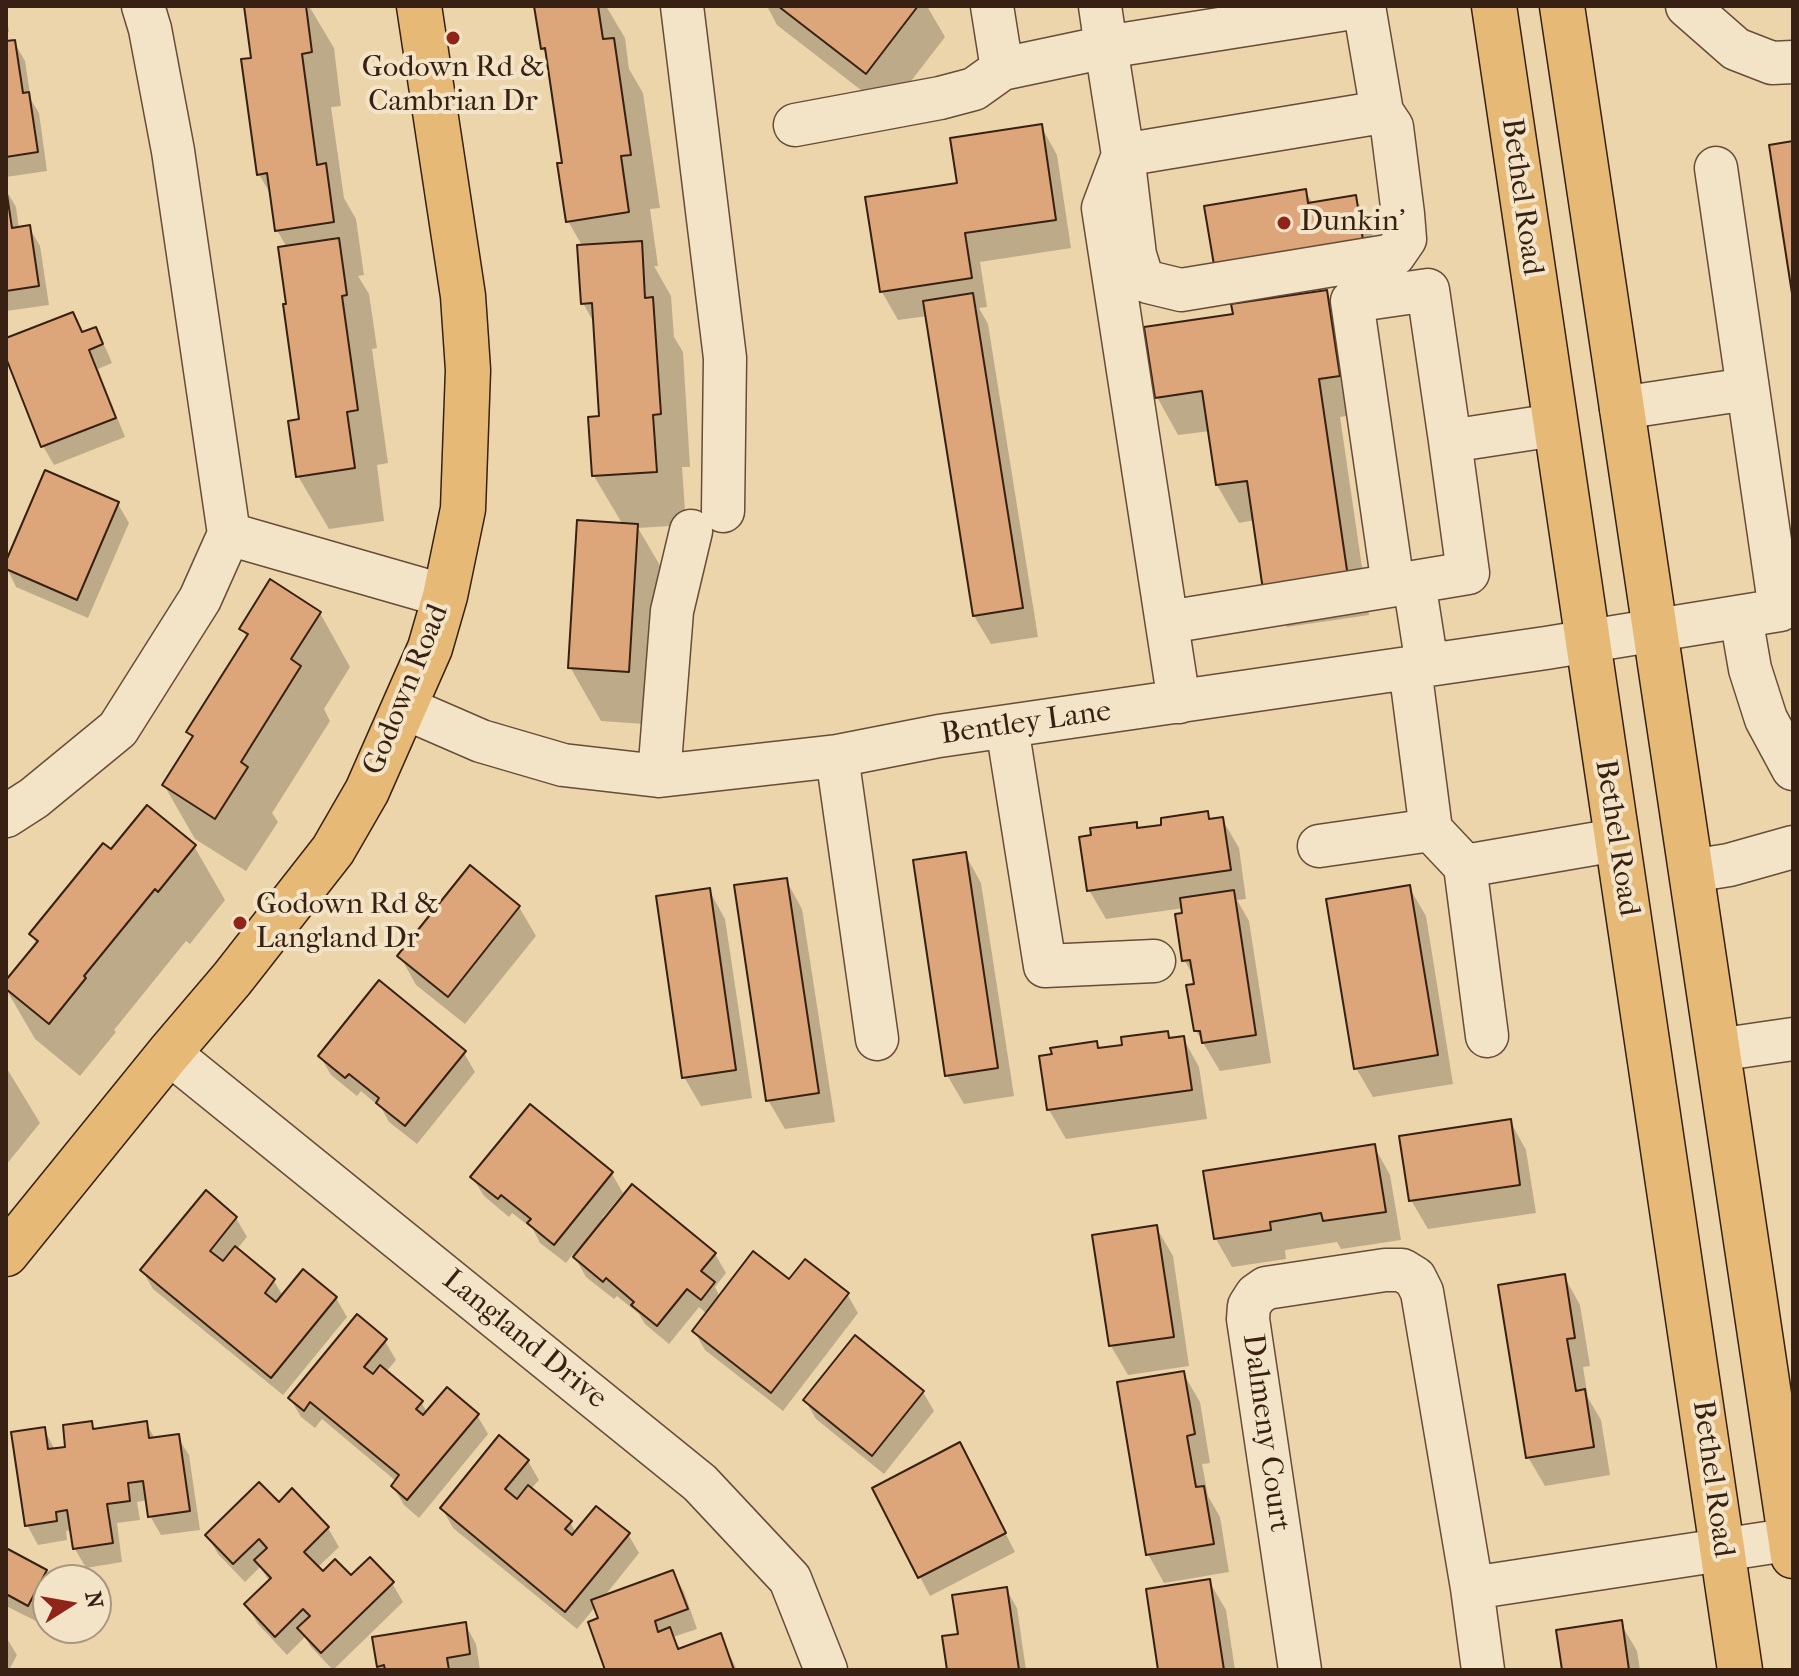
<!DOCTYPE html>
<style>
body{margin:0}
#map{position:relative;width:1799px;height:1676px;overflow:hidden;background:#edd5ab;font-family:"IM FELL French Canon",serif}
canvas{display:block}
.frame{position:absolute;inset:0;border:8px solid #382012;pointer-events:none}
.north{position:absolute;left:32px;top:1564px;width:80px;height:80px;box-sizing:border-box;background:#f3e4c8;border:2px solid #a8967f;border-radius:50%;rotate:79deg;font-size:22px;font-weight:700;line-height:32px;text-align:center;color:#382012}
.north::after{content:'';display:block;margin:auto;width:28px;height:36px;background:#8f2418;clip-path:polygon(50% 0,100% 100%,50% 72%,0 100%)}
</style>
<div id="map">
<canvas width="1799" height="1676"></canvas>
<div class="frame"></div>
<div class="north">N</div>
</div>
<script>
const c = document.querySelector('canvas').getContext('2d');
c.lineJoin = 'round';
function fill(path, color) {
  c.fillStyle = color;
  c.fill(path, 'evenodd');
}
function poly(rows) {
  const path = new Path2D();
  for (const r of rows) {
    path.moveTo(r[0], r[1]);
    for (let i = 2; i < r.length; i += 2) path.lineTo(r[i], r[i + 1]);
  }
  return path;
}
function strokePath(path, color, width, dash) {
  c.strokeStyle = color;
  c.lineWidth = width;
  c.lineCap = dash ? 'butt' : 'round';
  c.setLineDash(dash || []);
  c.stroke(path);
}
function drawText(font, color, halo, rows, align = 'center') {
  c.font = font + ' "IM FELL French Canon",serif';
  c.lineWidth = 8;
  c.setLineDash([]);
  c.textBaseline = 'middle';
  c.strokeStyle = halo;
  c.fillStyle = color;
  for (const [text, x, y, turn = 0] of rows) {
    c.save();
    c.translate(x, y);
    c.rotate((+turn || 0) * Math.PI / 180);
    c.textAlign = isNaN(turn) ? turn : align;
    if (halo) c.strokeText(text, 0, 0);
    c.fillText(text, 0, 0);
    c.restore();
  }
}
const shadow = poly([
 [246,6,309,6,334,48,341,106,331,107,344,198,356,219,364,275,358,276,369,294,377,348,372,349,388,463,377,465,384,521,329,529,298,476,301,421,288,305,287,248,277,230,272,197,259,174,254,59],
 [536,6,606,6,625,38,629,69,643,93,660,208,650,209,658,266,654,266,671,296,674,337,683,352,690,467,682,467,686,525,638,528,668,579,659,725,601,721,570,667,623,525,594,476,602,418,595,325,583,303,583,247,568,221,564,164,549,59,542,48],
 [767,6,927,6,945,37,888,111,777,25],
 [6,11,9,32,6,32],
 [14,42,25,61,31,100,39,113,47,171,6,177,6,43],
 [1041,126,1057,155,1071,248,980,262,987,307,979,308,988,324,1038,637,991,644,974,616,928,316,898,320,882,292,959,185],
 [6,190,16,207,19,229,29,227,40,246,49,305,6,311],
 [1305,191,1313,204,1355,197,1371,226,1378,269,1206,208],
 [1326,292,1348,330,1360,414,1340,417,1369,615,1287,627,1265,589,1255,520,1239,523,1217,485,1210,431,1178,435,1157,397,1235,315],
 [72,314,84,334,95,330,106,349,112,363,98,369,125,437,54,465,43,446,6,352,6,340],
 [118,504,129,523,88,618,16,587,6,566],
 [320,613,350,667,324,709,330,721,272,813,278,822,246,871,195,839,164,785,193,740,189,732,248,639,242,629],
 [1207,813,1211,820,1222,819,1239,848,1246,899,1237,900,1249,921,1271,1063,1220,1071,1196,1031,1195,978,1184,960,1184,908,1106,919,1089,890,1136,824,1139,830,1164,827],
 [194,846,225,900,190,944,186,941,114,1030,116,1032,80,1076,35,1039,6,989,6,983,37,945,31,934,111,852],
 [965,854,981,883,1014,1096,964,1104,947,1075],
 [786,880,802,909,835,1122,785,1129,768,1100],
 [1409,887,1426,916,1453,1084,1373,1097,1356,1068],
 [709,890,725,919,752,1098,701,1106,684,1077],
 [519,907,536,936,465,1024,416,985,400,956],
 [1167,1033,1171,1040,1183,1038,1199,1067,1207,1119,1066,1139,1049,1110,1042,1058,1096,1044,1100,1050,1125,1046],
 [464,1053,475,1072,417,1144,389,1122,382,1109,361,1091,357,1096,331,1075,320,1056],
 [6,1067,40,1123,6,1165],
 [530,1107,612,1174,623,1193,602,1218,715,1254,726,1273,715,1287,720,1297,789,1282,847,1294,858,1313,783,1411,705,1350,694,1331,707,1314,699,1307,669,1344,645,1324,639,1314,617,1296,614,1299,586,1277,573,1254,566,1263,540,1243,533,1229,512,1213,509,1217,484,1196,472,1177],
 [1510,1121,1526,1150,1536,1213,1428,1229,1411,1200],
 [1374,1146,1390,1175,1401,1240,1341,1249,1337,1242,1285,1250,1286,1259,1232,1267,1216,1239],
 [236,1218,247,1237,236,1250,274,1281,283,1296,336,1298,347,1317,283,1395,153,1289,142,1270],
 [1156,1227,1173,1256,1189,1366,1128,1375,1111,1346,1094,1237],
 [1564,1276,1580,1305,1590,1366,1583,1367,1588,1398,1601,1420,1610,1475,1545,1486,1528,1457],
 [385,1341,396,1360,386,1372,421,1402,428,1414,477,1415,488,1434,419,1518,404,1505,393,1486,397,1482,322,1419,315,1428,301,1417,290,1398],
 [1183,1373,1200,1402,1210,1463,1202,1464,1208,1496,1220,1517,1229,1572,1164,1583,1148,1554],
 [923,1392,934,1411,884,1474,816,1419,805,1400],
 [91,1423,95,1430,146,1423,155,1439,177,1436,189,1455,200,1530,161,1535,150,1516,148,1500,137,1502,140,1520,117,1523,122,1562,86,1568,75,1549,72,1530,66,1531,67,1540,38,1545,27,1525,44,1429,55,1450,68,1448],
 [528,1461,539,1480,530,1490,570,1522,576,1533,628,1534,639,1553,603,1598,673,1573,684,1592,697,1629,673,1637,681,1650,720,1635,737,1670,607,1670,600,1620,596,1606,577,1629,453,1528,442,1508],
 [970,1464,1015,1552,930,1596,874,1489],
 [279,1505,328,1528,339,1547,317,1568,323,1574,392,1583,403,1602,333,1670,311,1647,305,1637,287,1655,258,1624,247,1605,270,1582,260,1567,245,1582,218,1554,207,1535],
 [6,1550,45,1571,50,1580,48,1580,48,1607,40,1623,6,1606],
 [1209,1581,1226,1610,1235,1670,1160,1670],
 [1006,1589,1017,1608,1026,1670,949,1670,960,1636],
 [1620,1622,1637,1651,1640,1670,1564,1670],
 [465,1624,476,1644,480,1670,381,1670,379,1666],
 [6,1637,17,1655,9,1670,6,1670]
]);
const building = poly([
 [244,6,306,6,312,52,302,54,317,165,326,163,334,222,275,231,267,173,257,175,241,59,251,58,244,6],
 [534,6,598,6,603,39,614,38,631,155,621,156,629,212,566,222,557,163,562,163,545,48,541,49,534,6],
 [778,6,918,6,866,74,778,6],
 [15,40,23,93,29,92,38,152,6,157,6,41,15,40],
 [1042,124,1056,220,965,233,972,278,880,292,865,197,957,183,950,138,1042,124],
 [1793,141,1793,300,1769,145,1793,141],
 [6,188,12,228,30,225,39,286,6,291,6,188],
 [1306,189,1308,203,1356,195,1363,240,1214,265,1204,206,1306,189],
 [339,238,347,295,342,296,358,410,347,412,355,468,296,477,288,421,299,419,283,304,286,304,278,247,339,238],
 [642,241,645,298,653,297,661,414,653,415,657,472,592,476,588,417,599,416,592,303,581,304,577,245,642,241],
 [1327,290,1340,376,1319,379,1348,577,1263,590,1247,481,1216,485,1202,391,1155,398,1144,327,1233,314,1231,304,1327,290],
 [973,293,1023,608,973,616,923,301,973,293],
 [73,312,82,332,96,327,103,344,89,350,116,418,41,447,6,358,6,338,73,312],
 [45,470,119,502,77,600,6,569,6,561,45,470],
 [577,520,638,524,629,672,568,668,577,520],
 [270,579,321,612,291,659,301,666,241,762,248,767,215,819,162,785,193,736,186,732,248,634,239,629,270,579],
 [147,805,196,845,158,892,155,889,84,976,86,978,49,1024,6,989,6,980,38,941,29,934,103,843,111,849,147,805],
 [1208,811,1209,819,1223,817,1231,870,1087,891,1079,837,1091,835,1090,828,1137,822,1137,828,1161,825,1161,818,1208,811],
 [966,852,998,1068,945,1076,913,860,966,852],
 [470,865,520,906,448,997,397,956,470,865],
 [787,878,819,1093,766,1101,734,885,787,878],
 [1410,885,1438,1055,1354,1069,1326,899,1410,885],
 [710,888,736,1070,682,1078,656,896,710,888],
 [1234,890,1256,1035,1202,1043,1200,1031,1194,1031,1186,985,1194,984,1190,960,1182,961,1175,914,1182,913,1180,898,1234,890],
 [379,980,466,1051,405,1126,376,1103,379,1098,349,1074,345,1078,318,1056,379,980],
 [1168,1031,1169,1038,1184,1036,1192,1090,1047,1110,1039,1056,1052,1054,1050,1048,1097,1041,1098,1048,1122,1045,1121,1037,1168,1031],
 [530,1104,613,1172,554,1245,527,1223,531,1219,501,1195,498,1199,470,1177,530,1104],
 [1511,1119,1520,1185,1409,1201,1399,1136,1511,1119],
 [1375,1144,1386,1212,1323,1221,1321,1213,1270,1222,1271,1230,1214,1239,1203,1171,1375,1144],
 [632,1184,716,1253,701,1271,715,1282,701,1300,687,1289,657,1326,631,1305,634,1302,606,1278,603,1282,573,1257,632,1184],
 [206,1190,237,1217,210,1251,223,1261,235,1246,275,1279,265,1293,276,1302,303,1269,337,1297,271,1378,140,1270,206,1190],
 [1157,1225,1174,1337,1109,1346,1092,1235,1157,1225],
 [753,1251,789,1279,805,1259,849,1293,771,1393,692,1331,753,1251],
 [1565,1274,1575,1338,1567,1339,1576,1391,1585,1389,1594,1447,1526,1458,1498,1285,1565,1274],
 [357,1314,387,1339,364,1367,373,1374,380,1365,423,1401,416,1409,423,1415,447,1387,479,1414,407,1500,391,1486,399,1475,310,1402,304,1411,288,1398,357,1314],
 [855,1335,924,1391,872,1456,803,1400,855,1335],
 [1184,1371,1195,1434,1187,1436,1196,1487,1204,1486,1214,1544,1146,1555,1117,1382,1184,1371],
 [92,1421,93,1429,147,1421,149,1438,179,1434,190,1511,148,1517,143,1481,128,1483,130,1501,107,1504,113,1543,73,1549,67,1510,56,1512,57,1521,25,1526,11,1432,45,1427,48,1449,65,1447,63,1425,92,1421],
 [499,1435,529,1460,505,1489,517,1499,528,1485,572,1521,565,1529,572,1535,596,1506,630,1533,565,1612,440,1508,499,1435],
 [960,1442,1006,1533,918,1578,872,1488,960,1442],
 [259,1482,279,1502,292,1488,329,1527,304,1552,323,1571,335,1559,351,1575,370,1557,394,1582,321,1653,297,1628,310,1616,303,1609,275,1637,244,1604,271,1578,254,1560,267,1548,259,1539,233,1564,205,1535,259,1482],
 [6,1548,47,1570,28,1606,6,1594,6,1548],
 [673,1570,688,1609,655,1621,658,1632,670,1627,678,1649,721,1633,734,1670,605,1670,588,1622,598,1618,591,1600,673,1570],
 [1210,1579,1224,1670,1158,1670,1146,1589,1210,1579],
 [1007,1587,1019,1670,947,1670,942,1636,958,1634,952,1595,1007,1587],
 [1622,1620,1629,1670,1562,1670,1556,1630,1622,1620],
 [466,1622,470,1654,447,1658,449,1670,385,1670,384,1665,377,1667,372,1637,466,1622]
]);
const minor = poly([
 [682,6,725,358,723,511],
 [992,6,1002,69],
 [1100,6,1106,47,1365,6],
 [1364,6,1382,112,1123,155,1135,255,1141,274,1148,282,1181,290,1394,255,1405,239,1403,214,1392,127,1382,112],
 [1687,6,1736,49,1772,63,1793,62],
 [795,125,940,98,974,89,1002,69,1106,47,1123,155,1103,208,1179,702],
 [1621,408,1747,389],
 [229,534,445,596],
 [1414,582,1468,573,1450,441,1555,425],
 [1393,585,1352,301,1428,290,1450,441],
 [1741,617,1750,669,1766,719,1793,769],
 [1168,622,1414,582,1427,665],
 [1410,668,1431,830,1465,866,1487,1036],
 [405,708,481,741,563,765,659,776,837,756,939,736,1546,648,1780,610,1716,168],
 [1007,727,1045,966,1154,961],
 [837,756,877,1039],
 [659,776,672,611,691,531],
 [6,816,34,798,118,729,200,599,229,534,173,151,150,29,143,6],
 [1319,846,1431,830],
 [1465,866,1616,840],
 [1691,871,1729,865,1793,847],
 [1717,1050,1793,1039],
 [169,1053,700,1483,790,1579,826,1670],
 [1472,1588,1793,1539],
 [1300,1670,1248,1319,1249,1306,1256,1295,1266,1288,1385,1270,1402,1270,1415,1278,1422,1292,1472,1588,1483,1670]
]);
const major = poly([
 [1494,6,1740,1670],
 [1562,6,1793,1556],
 [6,1254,169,1053,232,979,333,850,367,791,430,648,445,596,463,509,468,370,463,296,419,6]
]);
const markers = [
 [453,38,8,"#8f2418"],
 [1284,223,8,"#8f2418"],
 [240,923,8,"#8f2418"]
];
const poiNames = [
 ["Godown Rd &",453,69,"center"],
 ["Cambrian Dr",453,103,"center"],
 ["Dunkin'",1300,223],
 ["Godown Rd &",256,906],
 ["Langland Dr",256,940]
];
const streetNames = [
 ["Bethel Road",1521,197,82],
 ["Godown Road",407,690,-68],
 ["Bentley Lane",1026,724,-8],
 ["Bethel Road",1616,838,81],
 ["Langland Drive",524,1340,39],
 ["Dalmeny Court",1265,1433,82],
 ["Bethel Road",1712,1479,82]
];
fill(shadow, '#0003');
fill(building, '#dca57a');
strokePath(building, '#382012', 2);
strokePath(minor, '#654d38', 45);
strokePath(major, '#382012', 47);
strokePath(minor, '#f3e4c8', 42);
strokePath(major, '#e6ba76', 44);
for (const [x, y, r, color] of markers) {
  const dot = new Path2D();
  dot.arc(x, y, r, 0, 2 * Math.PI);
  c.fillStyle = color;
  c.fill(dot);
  strokePath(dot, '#f3e4c8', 3);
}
drawText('30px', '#382012', '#f3e4c8', poiNames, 'left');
drawText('30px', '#382012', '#f3e4c8', streetNames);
</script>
